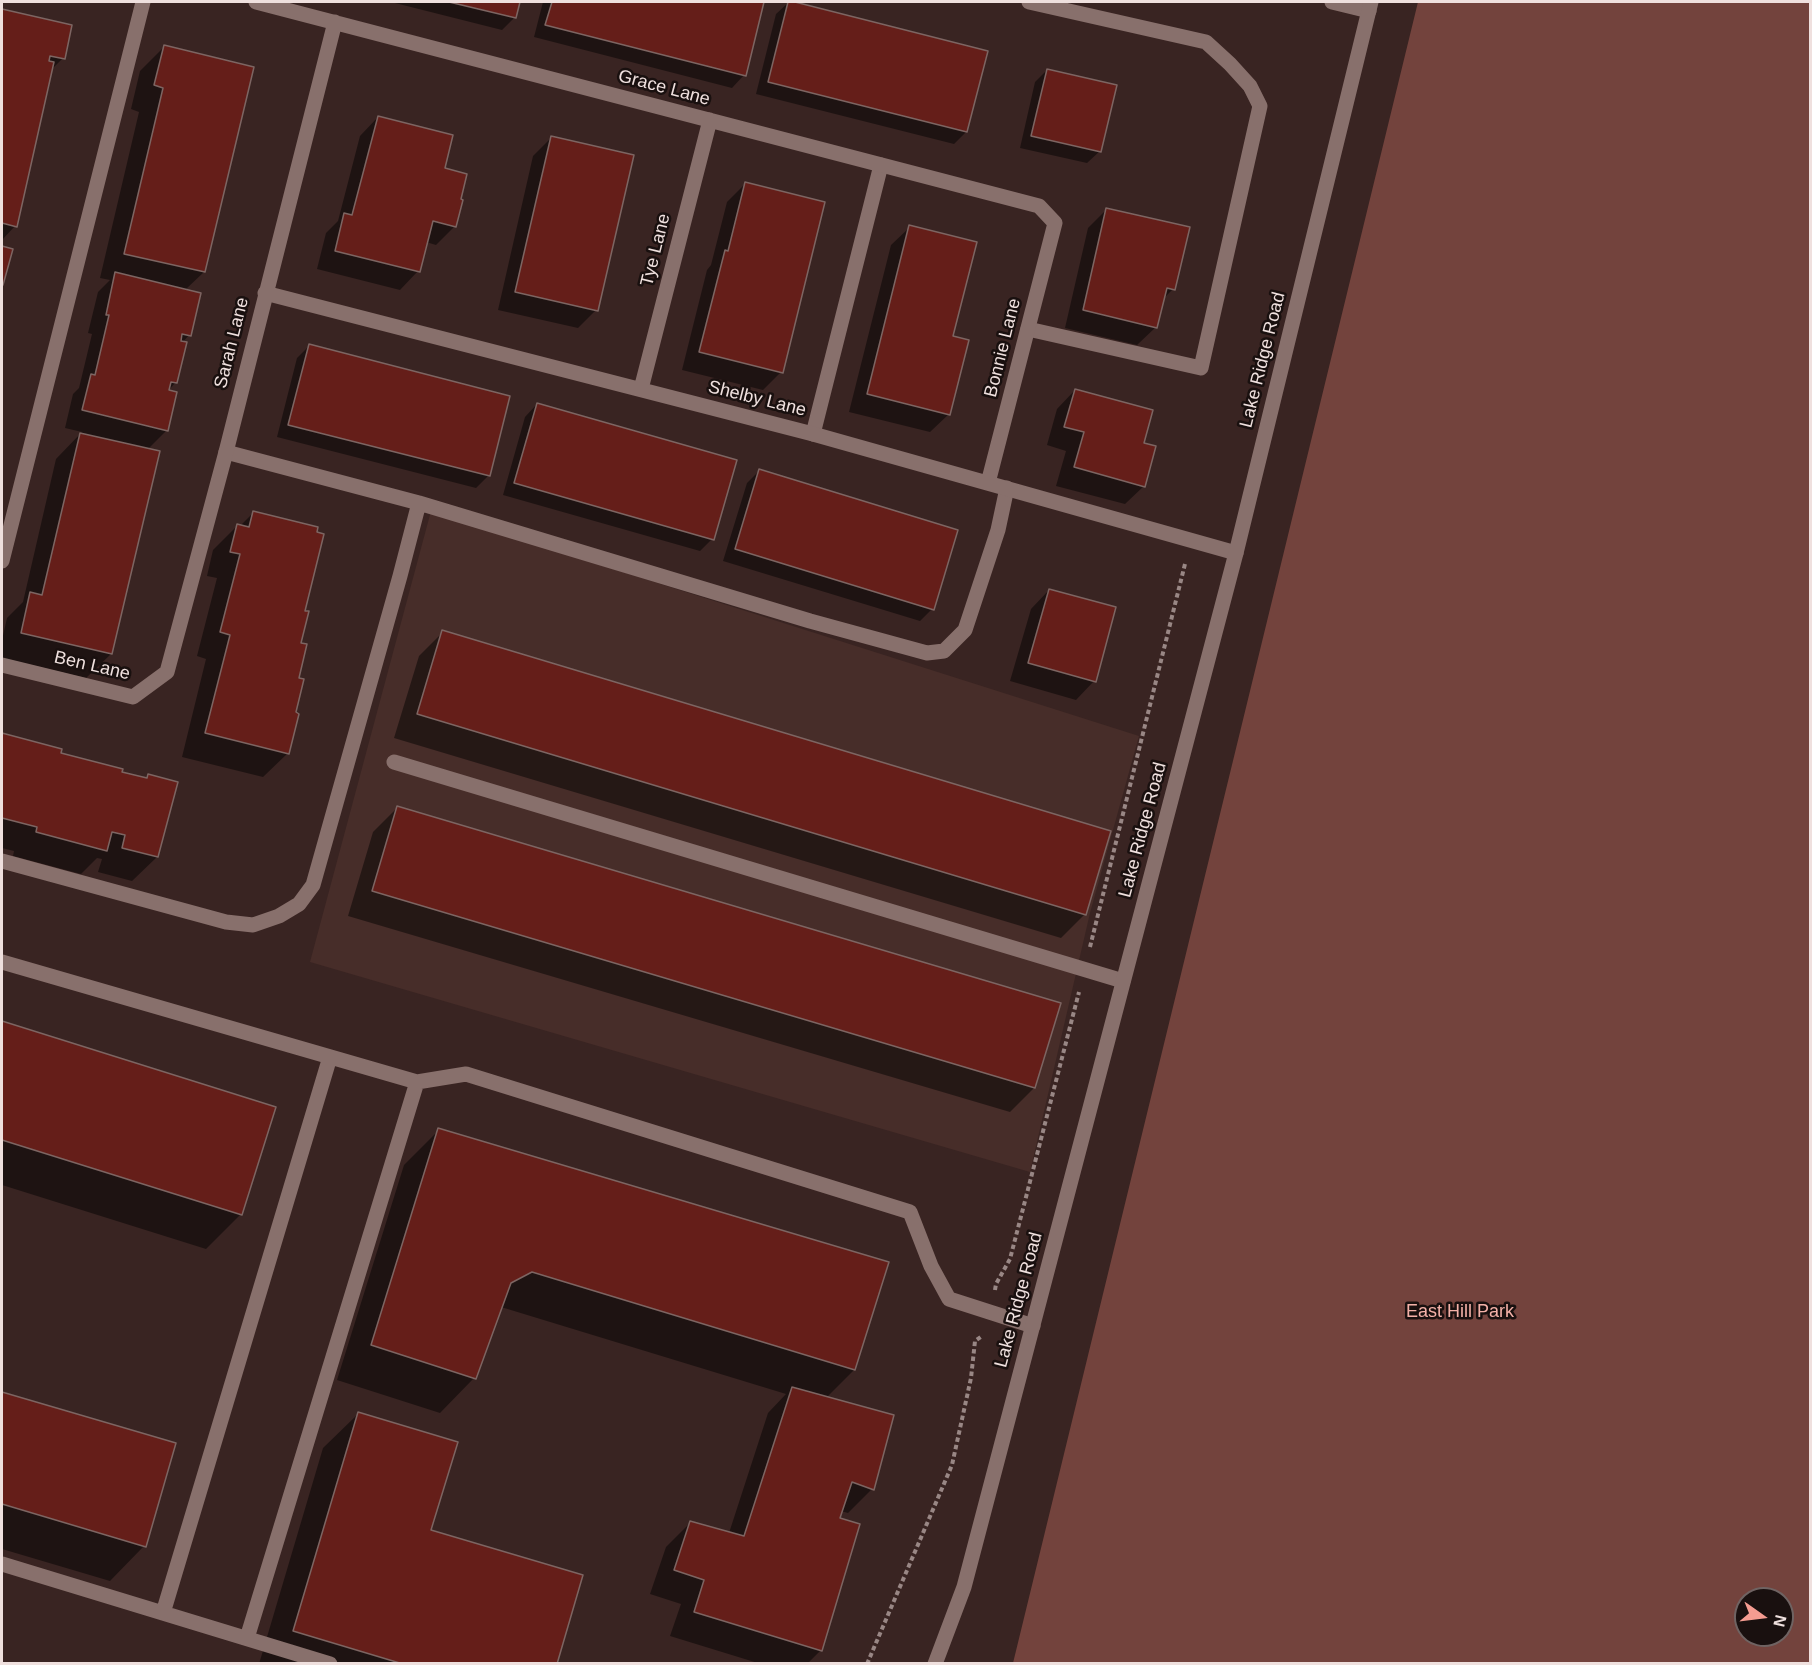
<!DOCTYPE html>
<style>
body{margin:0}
#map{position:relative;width:1812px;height:1665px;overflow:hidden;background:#392422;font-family:Arial,sans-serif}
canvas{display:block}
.frame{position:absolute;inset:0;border:3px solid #efe0de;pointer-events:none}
.north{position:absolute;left:1734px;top:1587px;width:60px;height:60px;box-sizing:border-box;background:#19100f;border:2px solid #6f6362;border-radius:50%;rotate:104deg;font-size:16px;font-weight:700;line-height:24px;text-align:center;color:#efe0de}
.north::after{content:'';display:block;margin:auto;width:21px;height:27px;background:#f59c91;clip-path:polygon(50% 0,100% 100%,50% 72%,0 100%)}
</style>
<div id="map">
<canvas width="1812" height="1665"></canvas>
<div class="frame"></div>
<div class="north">N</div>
</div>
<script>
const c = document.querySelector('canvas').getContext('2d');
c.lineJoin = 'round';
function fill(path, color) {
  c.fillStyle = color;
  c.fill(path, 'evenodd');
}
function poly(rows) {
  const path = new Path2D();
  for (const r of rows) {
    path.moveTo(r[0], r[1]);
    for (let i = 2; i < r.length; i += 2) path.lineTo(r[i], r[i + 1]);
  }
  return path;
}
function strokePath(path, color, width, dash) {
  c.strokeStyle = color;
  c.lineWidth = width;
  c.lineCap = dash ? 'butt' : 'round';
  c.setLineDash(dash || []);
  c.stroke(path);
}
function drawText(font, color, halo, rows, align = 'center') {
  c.font = font + ' Arial,sans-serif';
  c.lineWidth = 5;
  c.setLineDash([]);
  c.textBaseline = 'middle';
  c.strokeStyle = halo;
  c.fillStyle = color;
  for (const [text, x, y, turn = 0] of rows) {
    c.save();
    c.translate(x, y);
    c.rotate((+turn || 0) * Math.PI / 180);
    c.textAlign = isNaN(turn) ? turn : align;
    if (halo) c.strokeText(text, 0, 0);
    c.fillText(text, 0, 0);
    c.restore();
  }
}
const built = poly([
 [431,511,1139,736,1090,913,1030,1172,310,962]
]);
const green = poly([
 [1418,2,1810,2,1810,1663,1013,1663],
 [1746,1599,1782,1599,1782,1635,1746,1635]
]);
const shadow = poly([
 [391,2,518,2,514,18,502,30],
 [543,2,763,2,744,75,732,88,534,37],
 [789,2,986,52,966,132,954,144,756,94,776,14],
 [2,10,70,26,63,58,50,71,15,226,2,240],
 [164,47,204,272,185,290,189,335,182,343,176,382,167,392,167,430,147,450,111,654,86,678,2,658,2,640,7,618,23,602,56,459,82,432,65,428,73,394,79,388,92,334,88,333,98,292,110,280,100,278,139,112,131,109,140,71],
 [1047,70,1100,151,1087,163,1020,148,1035,82],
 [378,117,443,169,455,226,436,245,426,242,418,271,400,290,317,269,326,233,338,221,360,136],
 [552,137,596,310,578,328,498,310,533,156],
 [745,184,781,372,763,390,682,370,707,270,711,265,727,202],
 [1107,209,1173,289,1162,300,1156,327,1137,345,1065,328,1088,228],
 [910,227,951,337,949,414,930,432,849,412,891,245],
 [2,247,11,250,2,285],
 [309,346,488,476,476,488,277,437,297,358],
 [1075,390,1142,444,1144,486,1125,504,1056,486,1066,451,1047,445,1057,409],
 [537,404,712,539,700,551,503,495,525,417],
 [759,471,932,609,920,621,723,561,747,483],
 [253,513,304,612,288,753,263,777,182,757,206,659,197,656,217,578,207,576,213,550,237,526,240,526],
 [1049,590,1094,681,1076,700,1010,681,1031,609],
 [443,632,1085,914,1061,938,394,738,419,656],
 [2,734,60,750,59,754,145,779,149,776,157,857,132,881,98,872,102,859,97,858,81,874,13,856,14,851,2,848],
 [397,808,1034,1088,1010,1112,348,916,373,832],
 [2,1022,274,1108,241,1214,206,1249,2,1185],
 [439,1130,887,1263,854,1370,826,1398,872,1489,848,1513,841,1511,839,1519,821,1650,807,1664,761,1664,670,1636,681,1604,650,1594,666,1547,690,1523,729,1533,768,1413,786,1394,501,1307,474,1378,440,1413,337,1380,404,1165],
 [2,1393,174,1444,144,1546,110,1581,2,1549],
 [358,1414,429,1531,555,1664,259,1664,323,1448]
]);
const building = poly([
 [449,2,520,2,516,18,449,2],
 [552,2,764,2,746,76,545,25,552,2],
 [788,2,795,2,988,51,967,132,768,82,788,2],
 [2,9,72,25,65,59,50,56,49,61,54,62,17,227,2,223,2,9],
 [164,45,254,67,205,272,124,254,163,88,154,85,164,45],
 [1047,69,1117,85,1101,152,1031,136,1047,69],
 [378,116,453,135,445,168,467,174,461,199,463,200,456,227,433,221,420,272,335,251,344,213,352,215,378,116],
 [551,136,634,155,598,311,515,292,551,136],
 [745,182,825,202,783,373,699,352,725,250,728,251,745,182],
 [1106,208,1190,227,1175,290,1167,288,1157,328,1083,310,1106,208],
 [909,225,977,242,953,336,969,340,950,415,867,394,909,225],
 [2,246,13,249,3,285,2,285,2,246],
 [115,272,201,293,191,336,182,334,181,341,187,342,177,383,171,382,169,390,177,392,168,431,82,410,91,374,95,375,109,315,106,315,115,272],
 [309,344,510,396,490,476,288,425,309,344],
 [1075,389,1153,410,1144,443,1156,446,1145,487,1074,467,1084,432,1064,427,1075,389],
 [537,403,737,460,714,540,514,483,537,403],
 [80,433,160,451,112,654,21,633,30,592,42,595,80,433],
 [759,469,958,530,934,610,735,549,759,469],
 [253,511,318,527,317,532,324,534,305,611,309,611,301,643,307,644,299,678,304,679,296,712,299,714,289,754,205,733,230,635,220,632,240,554,230,552,237,524,249,527,253,511],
 [1049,589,1116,607,1096,682,1028,663,1049,589],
 [442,630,1111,831,1086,915,417,714,442,630],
 [2,733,62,749,61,753,123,769,122,772,147,778,148,774,178,782,158,857,122,848,125,835,112,832,107,851,36,832,37,827,2,818,2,733],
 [397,806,1061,1003,1035,1088,372,891,397,806],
 [2,1021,276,1107,242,1215,2,1140,2,1021],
 [438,1128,889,1262,855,1370,532,1272,511,1283,476,1379,371,1345,438,1128],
 [792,1387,894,1415,874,1490,852,1482,840,1518,860,1524,822,1651,694,1612,704,1580,674,1570,690,1521,744,1536,792,1387],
 [2,1392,176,1443,146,1547,2,1504,2,1392],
 [358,1412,458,1442,431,1530,583,1575,557,1664,403,1664,293,1631,358,1412]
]);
const path = poly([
 [1090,947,1185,564],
 [995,1290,996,1284,1010,1259,1079,992],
 [867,1664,952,1465,971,1378,975,1341,982,1336]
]);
const service = poly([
 [1028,329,1201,368,1260,106,1250,86,1230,64,1206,42,1029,2],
 [813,434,881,165],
 [419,503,810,621,927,653,944,651,965,630,998,530,1007,488],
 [2,561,143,2],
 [394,762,1123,981],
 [2,861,226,922,253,925,279,916,299,904,313,885,400,576,419,503,226,452],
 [2,962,417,1082,466,1074,910,1212,931,1266,949,1299,1033,1326],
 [2,1564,330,1664],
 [163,1613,330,1057],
 [247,1638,417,1082]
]);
const minor = poly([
 [256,2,1039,206,1055,223,988,483],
 [1332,2,1369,11],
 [265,293,813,434,1236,553],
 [641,389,710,120],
 [2,665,133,697,167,672,226,452,335,22]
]);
const tertiary = poly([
 [935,1664,964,1587,1236,553,1371,2]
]);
const streetNames = [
 ["Grace Lane",664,88,15],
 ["Tye Lane",656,250,-76],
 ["Sarah Lane",232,343,-76],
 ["Bonnie Lane",1003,348,-76],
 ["Lake Ridge Road",1263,360,-76],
 ["Shelby Lane",757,399,14],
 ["Ben Lane",92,666,13],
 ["Lake Ridge Road",1143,830,-75],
 ["Lake Ridge Road",1019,1300,-75]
];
const parkNames = [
 ["East Hill Park",1460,1312]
];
fill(built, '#472d29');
fill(green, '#73433d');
fill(shadow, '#0007');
fill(building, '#651e19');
strokePath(building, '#7d6562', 1.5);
strokePath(path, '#998785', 4, [4.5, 3]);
strokePath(service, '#88706c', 15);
strokePath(minor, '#88706c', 15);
strokePath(tertiary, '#88706c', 15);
drawText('18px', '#efe0de', '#19100f', streetNames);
drawText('18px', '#f4b1a8', '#19100f', parkNames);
</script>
